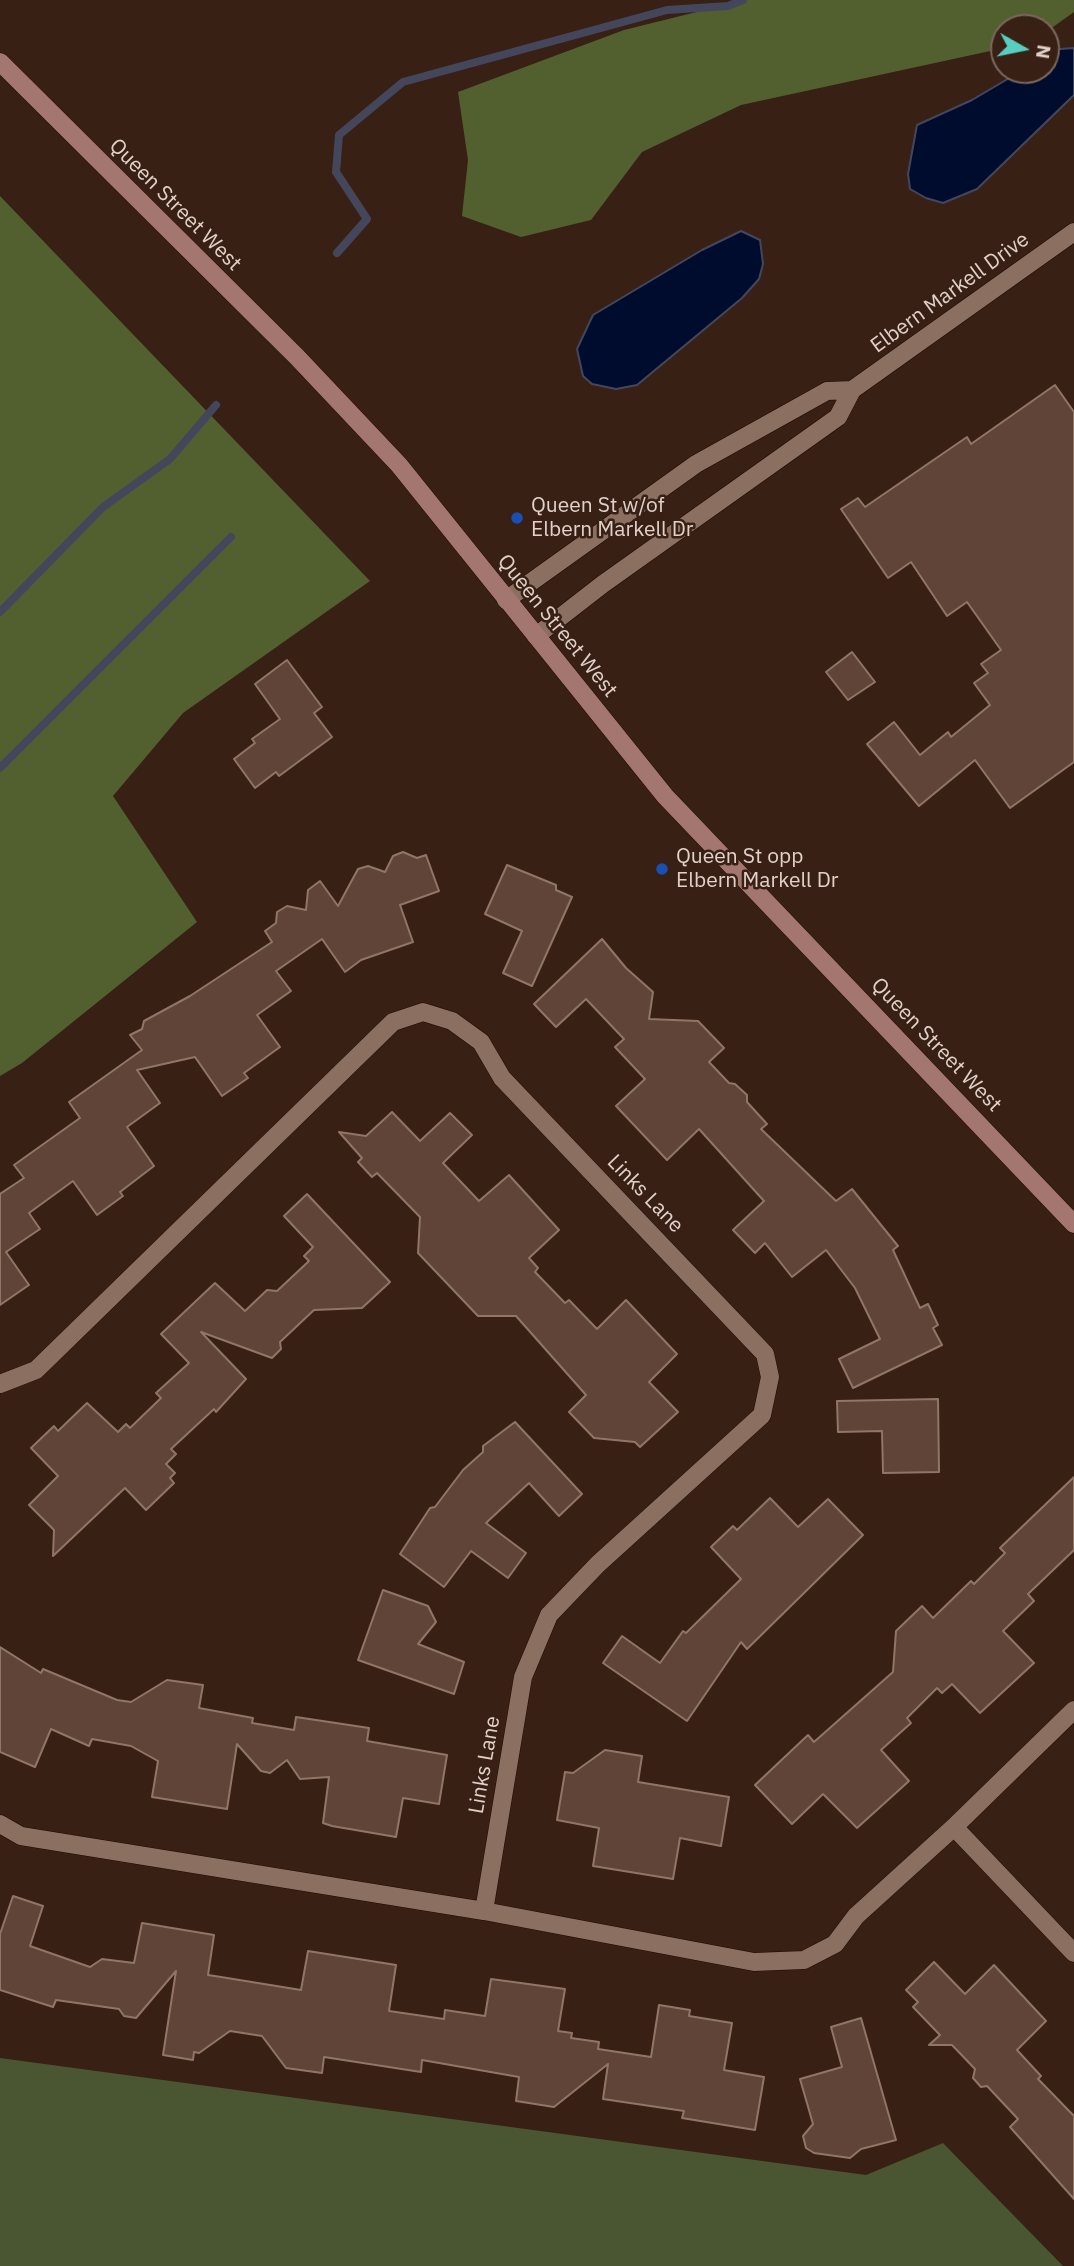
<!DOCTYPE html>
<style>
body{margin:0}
#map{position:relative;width:1074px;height:2266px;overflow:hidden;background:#382014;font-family:"IBM Plex Sans",sans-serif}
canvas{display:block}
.north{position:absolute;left:990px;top:14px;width:70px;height:70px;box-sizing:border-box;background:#382014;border:2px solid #7c675c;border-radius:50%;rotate:99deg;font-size:19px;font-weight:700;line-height:28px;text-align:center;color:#e1d1c9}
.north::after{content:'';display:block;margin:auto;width:24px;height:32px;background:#58cec0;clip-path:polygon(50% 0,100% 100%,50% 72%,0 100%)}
</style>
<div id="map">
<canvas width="1074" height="2266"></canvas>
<div class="north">N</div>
</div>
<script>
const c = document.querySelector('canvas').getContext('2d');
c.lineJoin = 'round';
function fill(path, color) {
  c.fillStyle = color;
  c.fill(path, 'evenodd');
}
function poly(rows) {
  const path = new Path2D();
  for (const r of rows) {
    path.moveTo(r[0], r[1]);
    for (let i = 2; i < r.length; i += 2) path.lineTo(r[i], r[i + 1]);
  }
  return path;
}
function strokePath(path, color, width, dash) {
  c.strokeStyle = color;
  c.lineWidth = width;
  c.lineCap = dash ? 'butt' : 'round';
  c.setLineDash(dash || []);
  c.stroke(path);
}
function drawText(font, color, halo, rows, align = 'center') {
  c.font = font + ' "IBM Plex Sans",sans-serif';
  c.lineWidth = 5;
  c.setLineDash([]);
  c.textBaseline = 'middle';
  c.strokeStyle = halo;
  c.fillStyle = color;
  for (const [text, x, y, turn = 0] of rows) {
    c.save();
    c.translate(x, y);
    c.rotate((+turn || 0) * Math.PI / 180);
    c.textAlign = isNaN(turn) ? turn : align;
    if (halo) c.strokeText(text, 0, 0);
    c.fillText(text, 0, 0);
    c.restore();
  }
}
const green = poly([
 [0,2058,866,2175,943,2143,1063,2266,0,2266]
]);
const forest = poly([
 [745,0,1074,0,1074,12,1046,32,1046,28,1004,28,1004,48,741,105,642,152,591,220,521,237,462,216,468,160,458,92,624,30],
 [0,196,370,581,183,713,113,796,197,922,22,1063,0,1076]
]);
const water = poly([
 [1074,48,1074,95,977,189,943,203,926,198,910,189,908,174,917,125,972,100,1023,70,1046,70,1046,57,1060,49,1074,48],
 [741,231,760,240,763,264,759,279,742,298,637,385,616,389,592,384,583,376,577,349,593,315,702,250,741,231]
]);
const stream = poly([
 [337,253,367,219,336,172,339,135,403,82,667,10,728,6,743,0],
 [0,612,103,507,170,459,216,405],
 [0,768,231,537]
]);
const building = poly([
 [1055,385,1074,412,1074,762,1010,808,975,760,919,806,867,744,894,722,920,755,948,732,951,737,990,705,974,683,988,673,981,664,1001,650,967,602,947,616,911,562,888,578,841,509,858,498,865,507,967,437,971,444,1055,385],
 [852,652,875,682,848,700,826,672,852,652],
 [287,660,322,707,314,713,332,737,279,776,276,772,255,788,234,759,255,743,252,739,280,719,255,684,287,660],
 [403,852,417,858,426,855,439,891,400,905,413,942,361,960,345,972,322,939,276,971,291,991,257,1015,280,1047,244,1073,248,1078,222,1096,195,1057,137,1070,160,1103,127,1127,154,1166,120,1192,123,1196,97,1215,73,1181,29,1213,40,1229,6,1252,29,1285,0,1305,0,1194,24,1178,14,1165,80,1118,69,1102,142,1050,130,1035,142,1029,144,1021,190,996,272,942,265,931,276,923,277,912,287,906,306,910,308,890,320,881,338,906,358,869,368,866,385,872,393,856,403,852],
 [507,865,556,885,556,890,572,897,532,986,503,973,522,931,485,914,507,865],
 [602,939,626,968,653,992,649,1019,698,1021,724,1048,709,1062,729,1083,735,1084,747,1095,747,1102,767,1124,761,1129,836,1201,852,1189,898,1246,893,1250,920,1308,928,1304,938,1325,933,1328,942,1345,853,1388,839,1359,880,1339,855,1288,826,1250,792,1277,765,1243,755,1253,733,1230,764,1201,699,1129,667,1160,616,1106,645,1079,615,1047,624,1039,586,999,556,1027,534,1004,602,939],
 [392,1112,420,1141,450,1113,472,1135,443,1163,479,1201,509,1175,559,1230,529,1258,538,1268,535,1272,565,1303,569,1300,597,1329,626,1300,677,1354,649,1382,678,1412,640,1447,635,1442,594,1438,569,1412,586,1395,516,1316,478,1316,418,1253,420,1217,377,1173,372,1177,358,1162,362,1158,339,1132,366,1136,392,1112],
 [307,1194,390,1282,362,1308,314,1310,280,1342,281,1349,272,1358,201,1332,246,1379,216,1412,214,1409,171,1449,176,1454,166,1464,175,1473,170,1478,174,1483,146,1510,125,1488,53,1556,54,1530,29,1505,58,1476,31,1448,54,1426,58,1431,87,1403,118,1432,126,1424,130,1428,161,1398,156,1393,189,1363,161,1334,215,1283,245,1311,267,1290,277,1291,309,1261,304,1256,313,1247,284,1216,307,1194],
 [938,1399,939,1472,883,1473,882,1431,838,1432,837,1401,938,1399],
 [515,1422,582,1494,559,1516,529,1483,486,1523,526,1553,508,1578,471,1551,444,1587,400,1554,430,1508,435,1507,463,1470,483,1452,483,1446,515,1422],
 [1074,1477,1074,1550,1028,1594,1034,1601,1003,1631,1034,1663,980,1713,952,1684,942,1693,937,1688,907,1718,911,1723,881,1750,909,1781,857,1828,823,1794,792,1824,755,1785,808,1735,814,1742,893,1672,896,1631,922,1606,933,1618,971,1581,974,1584,1005,1553,1000,1548,1074,1477],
 [770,1498,798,1527,828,1499,863,1535,747,1649,741,1642,687,1721,603,1663,622,1636,660,1663,683,1631,686,1633,741,1579,711,1547,733,1526,737,1530,770,1498],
 [383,1590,428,1606,436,1622,418,1644,464,1662,454,1694,358,1660,383,1590],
 [0,1647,41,1673,43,1669,117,1700,131,1702,167,1680,203,1685,199,1708,253,1718,252,1723,294,1730,296,1717,369,1728,367,1741,447,1755,439,1804,403,1798,396,1837,332,1826,323,1823,329,1777,300,1779,287,1760,270,1773,261,1771,237,1744,227,1809,152,1797,158,1761,131,1746,92,1739,89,1746,51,1729,35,1767,0,1752,0,1647],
 [605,1750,642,1756,638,1782,729,1797,721,1846,680,1838,673,1879,593,1866,599,1828,557,1820,565,1772,573,1773,605,1750],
 [13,1896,43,1906,30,1946,90,1967,102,1959,134,1963,142,1923,214,1935,208,1975,221,1977,301,1990,308,1951,396,1965,389,2011,444,2019,445,2010,485,2016,491,1979,565,1989,558,2031,572,2033,571,2038,599,2042,598,2049,651,2057,659,2005,690,2010,689,2016,732,2023,724,2070,764,2077,755,2130,682,2118,684,2111,603,2099,608,2064,554,2107,516,2101,519,2077,422,2060,421,2072,324,2057,322,2073,286,2068,262,2036,230,2031,199,2053,194,2052,193,2060,163,2055,176,1971,136,2018,124,2016,119,2009,56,2000,53,2007,0,1990,0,1934,13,1896],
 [934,1962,965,1994,994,1965,1046,2021,1017,2050,1041,2076,1038,2079,1074,2116,1074,2199,1010,2127,1018,2119,987,2086,981,2087,973,2078,975,2069,952,2045,929,2045,940,2035,913,2007,918,2002,906,1990,934,1962],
 [861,2018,896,2140,861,2149,850,2158,814,2153,806,2148,803,2136,813,2124,800,2079,842,2067,831,2027,861,2018]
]);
const minor = poly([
 [0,1384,36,1370,393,1022,423,1012,452,1021,481,1042,502,1078,765,1354,770,1377,762,1415,598,1564,549,1615,523,1677,484,1911],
 [0,1824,21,1836,484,1911,754,1962,804,1960,835,1944,856,1916,954,1827,1074,1710],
 [954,1827,1074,1953]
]);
const tertiary = poly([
 [506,600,696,464,827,391,852,390],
 [536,636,603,584,838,417,852,390,1074,232]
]);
const secondary = poly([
 [0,62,297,357,399,465,665,796,1074,1224]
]);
const markers = [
 [517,518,7,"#1a4fb4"],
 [662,869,7,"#1a4fb4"]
];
const streetNames = [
 ["Queen Street West",175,205,45],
 ["Elbern Markell Drive",950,293,-36],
 ["Queen Street West",557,626,51],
 ["Queen Street West",936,1045,46],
 ["Links Lane",645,1194,46],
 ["Links Lane",485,1765,-80]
];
const poiNames = [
 ["Queen St w/of",531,506],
 ["Elbern Markell Dr",531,530],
 ["Queen St opp",676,857],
 ["Elbern Markell Dr",676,881]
];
fill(green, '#4a5631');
fill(forest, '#526030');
fill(water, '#000c2d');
strokePath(water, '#44475c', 2);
strokePath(stream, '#44475c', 8);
fill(building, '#5f4437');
strokePath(building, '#917566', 2);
strokePath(minor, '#1e0901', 19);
strokePath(tertiary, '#1e0901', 19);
strokePath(secondary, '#1e0901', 19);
strokePath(minor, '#8b6f60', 18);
strokePath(tertiary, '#8b6f60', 18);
strokePath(secondary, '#a47670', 18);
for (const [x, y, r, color] of markers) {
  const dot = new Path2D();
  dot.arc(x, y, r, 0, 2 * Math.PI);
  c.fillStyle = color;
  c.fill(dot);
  strokePath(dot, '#382014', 2.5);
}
drawText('21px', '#e1d1c9', '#382014', streetNames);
drawText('21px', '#e1d1c9', '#382014', poiNames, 'left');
</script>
